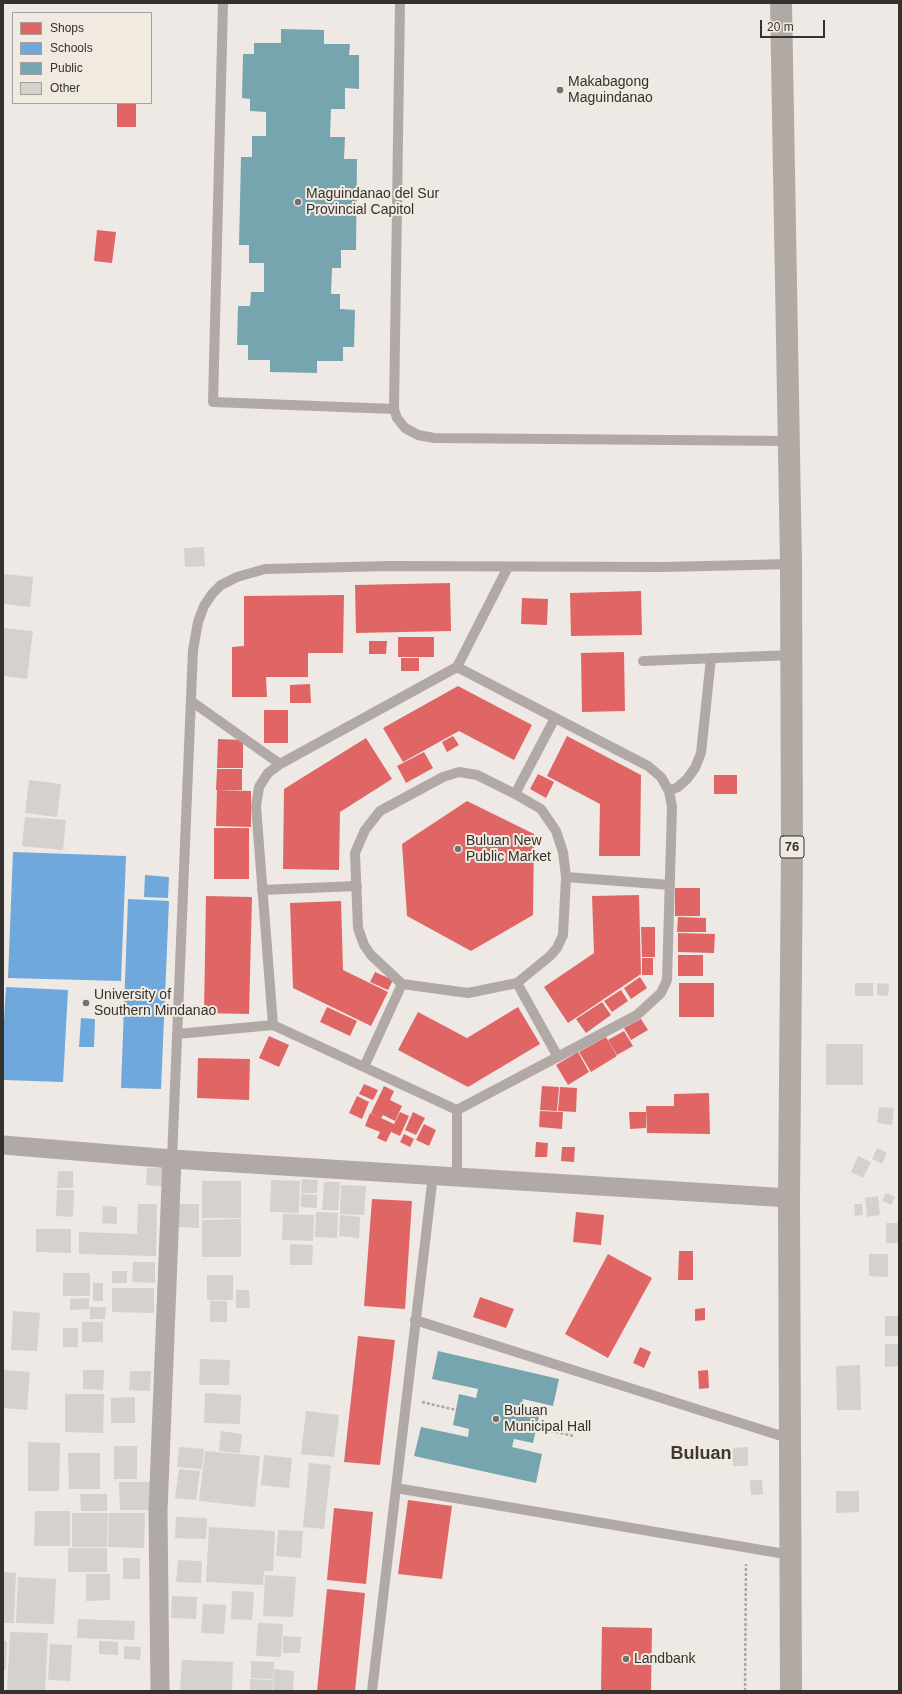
<!DOCTYPE html>
<style>
body{margin:0}
#map{position:relative;width:902px;height:1694px;overflow:hidden;background:#eee9e4;font-family:Helvetica,sans-serif}
canvas{display:block}
.frame{position:absolute;inset:0;border:4px solid #34312e;pointer-events:none}
.legend{position:absolute;left:12px;top:12px;width:140px;height:92px;box-sizing:border-box;background:#f1eae1;border:1px solid #a5a099;margin:0;padding:5px 7px;list-style:none;font-size:12px;color:#34312e}
.legend li{display:flex;align-items:center;gap:8px;height:20px}
.legend b{width:20px;border:1px solid #a5a099}
.scale{position:absolute;left:760px;top:20px;width:65px;height:18px;box-sizing:border-box;border:2px solid #34312e;border-top:0;padding-left:5px;font-size:12px;line-height:14px;white-space:nowrap;color:#34312e;-webkit-text-stroke:3px #f1eae1;paint-order:stroke}
</style>
<div id="map">
<canvas width="902" height="1694"></canvas>
<div class="frame"></div>
<ul class="legend">
<li><b style="height:11px;background:#e06666"></b>Shops</li>
<li><b style="height:11px;background:#6fa8dc"></b>Schools</li>
<li><b style="height:11px;background:#76a5af"></b>Public</li>
<li><b style="height:11px;background:#d4d1ce"></b>Other</li>
</ul>
<div class="scale">20 m</div>
</div>
<script>
const c = document.querySelector('canvas').getContext('2d');
c.lineJoin = 'round';
function fill(path, color) {
  c.fillStyle = color;
  c.fill(path, 'evenodd');
}
function poly(rows) {
  const path = new Path2D();
  for (const r of rows) {
    path.moveTo(r[0], r[1]);
    for (let i = 2; i < r.length; i += 2) path.lineTo(r[i], r[i + 1]);
  }
  return path;
}
function strokePath(path, color, width, dash) {
  c.strokeStyle = color;
  c.lineWidth = width;
  c.lineCap = dash ? 'butt' : 'round';
  c.setLineDash(dash || []);
  c.stroke(path);
}
function drawText(font, color, halo, rows, align = 'center') {
  c.font = font + ' Helvetica,sans-serif';
  c.lineWidth = 4;
  c.setLineDash([]);
  c.textBaseline = 'middle';
  c.strokeStyle = halo;
  c.fillStyle = color;
  for (const [text, x, y, turn = 0] of rows) {
    c.save();
    c.translate(x, y);
    c.rotate((+turn || 0) * Math.PI / 180);
    c.textAlign = isNaN(turn) ? turn : align;
    if (halo) c.strokeText(text, 0, 0);
    c.fillText(text, 0, 0);
    c.restore();
  }
}
const shops = poly([
 [117,103,136,103,136,127,117,127],
 [97,230,116,232,112,263,94,261],
 [450,583,451,631,356,633,355,585],
 [641,591,642,635,571,636,570,593],
 [344,595,343,653,308,653,308,677,266,677,267,697,232,697,232,647,244,646,244,596],
 [522,598,548,599,547,625,521,624],
 [398,637,434,637,434,657,398,657],
 [369,641,387,641,386,654,369,654],
 [624,652,625,711,582,712,581,653],
 [401,658,419,658,419,671,401,671],
 [310,684,311,703,290,703,290,685],
 [458,686,532,725,514,760,459,731,403,762,383,728],
 [264,710,288,710,288,743,264,743],
 [453,736,459,745,447,752,442,742],
 [567,736,641,775,640,856,599,856,600,804,547,776],
 [366,738,392,779,340,812,339,870,283,869,284,789],
 [218,739,243,740,243,768,217,768],
 [424,752,433,768,406,783,397,766],
 [217,769,242,769,242,790,216,790],
 [538,774,554,782,546,798,530,789],
 [714,775,737,775,737,794,714,794],
 [217,790,251,791,251,827,216,826],
 [467,801,534,834,533,915,471,951,407,916,402,844],
 [214,828,249,828,249,879,214,879],
 [675,888,700,888,700,916,675,916],
 [639,895,641,974,568,1023,544,987,594,953,592,896],
 [206,896,252,897,249,1014,204,1013],
 [341,901,343,970,388,992,371,1026,293,988,290,903],
 [678,917,706,918,706,932,677,932],
 [641,927,655,927,655,957,642,957],
 [678,933,715,934,714,953,678,952],
 [678,955,703,955,703,976,678,976],
 [642,958,653,958,653,975,642,975],
 [375,972,393,980,388,990,370,982],
 [640,977,647,988,631,999,624,988],
 [679,983,714,983,714,1017,679,1017],
 [621,990,628,1001,612,1012,604,1001],
 [602,1002,611,1015,586,1033,576,1019],
 [327,1007,357,1021,350,1036,320,1022],
 [518,1007,540,1044,468,1087,398,1050,418,1012,467,1038],
 [641,1019,648,1030,631,1040,624,1028],
 [624,1031,633,1046,617,1055,608,1040],
 [269,1036,289,1045,279,1067,259,1058],
 [606,1037,617,1056,591,1072,579,1052],
 [578,1052,589,1072,568,1085,556,1065],
 [198,1058,250,1059,249,1100,197,1098],
 [364,1084,378,1090,373,1100,359,1094],
 [384,1086,394,1091,390,1100,402,1106,395,1121,383,1115,381,1118,394,1124,400,1112,409,1116,400,1136,391,1132,386,1142,377,1138,380,1132,365,1126,370,1113,378,1117,371,1113],
 [542,1086,559,1087,557,1111,540,1110],
 [560,1087,577,1088,576,1112,558,1111],
 [709,1093,710,1134,647,1133,646,1106,674,1106,674,1094],
 [357,1096,369,1102,362,1119,349,1113],
 [540,1111,563,1112,562,1129,539,1127],
 [413,1112,425,1118,416,1135,405,1130],
 [629,1112,646,1112,646,1128,630,1129],
 [424,1124,436,1130,429,1146,416,1140],
 [404,1134,414,1139,410,1147,400,1142],
 [536,1142,548,1143,547,1157,535,1157],
 [562,1147,575,1147,574,1162,561,1161],
 [372,1199,412,1201,405,1309,364,1306],
 [576,1212,604,1215,601,1245,573,1242],
 [679,1251,693,1251,693,1280,678,1280],
 [608,1254,652,1278,608,1358,565,1334],
 [480,1297,514,1309,506,1328,473,1317],
 [705,1308,705,1320,695,1321,695,1309],
 [358,1336,395,1340,380,1465,344,1462],
 [640,1347,651,1352,644,1368,633,1363],
 [708,1370,709,1388,699,1389,698,1371],
 [408,1500,452,1506,442,1579,398,1574],
 [334,1508,373,1512,366,1584,327,1580],
 [327,1589,365,1593,355,1691,317,1691],
 [602,1627,652,1628,651,1691,601,1691]
]);
const schools = poly([
 [13,852,126,856,121,981,8,978],
 [145,875,169,877,168,898,144,897],
 [128,899,169,901,161,1089,121,1088],
 [6,987,68,990,63,1082,3,1080,3,1038],
 [81,1018,95,1019,94,1047,79,1047]
]);
const public = poly([
 [281,29,324,30,324,44,350,44,349,55,359,55,359,89,345,88,345,109,331,109,330,137,345,137,344,159,357,159,356,250,341,250,341,268,332,268,331,294,340,294,340,309,355,310,354,347,343,347,343,361,317,361,317,373,270,372,270,360,248,360,248,345,237,345,238,306,250,306,251,292,264,292,264,263,249,263,249,245,239,245,241,157,252,157,252,136,266,136,266,112,250,111,250,99,242,98,243,54,254,54,254,43,281,43],
 [438,1351,559,1379,553,1406,523,1399,521,1408,540,1412,533,1443,514,1439,512,1447,542,1454,536,1483,414,1456,421,1427,468,1437,469,1429,453,1425,459,1394,476,1398,478,1389,432,1379]
]);
const building = poly([
 [204,547,205,566,185,567,184,548],
 [3,574,33,577,30,607,3,604],
 [3,628,33,631,27,679,3,676],
 [29,780,61,784,57,817,25,813],
 [25,817,66,820,63,850,22,846],
 [855,983,873,983,873,996,855,996],
 [877,983,889,984,888,996,877,995],
 [826,1044,863,1044,863,1085,826,1085],
 [879,1107,894,1108,892,1125,877,1123],
 [877,1148,887,1153,882,1164,872,1159],
 [858,1156,871,1162,863,1178,851,1172],
 [147,1168,162,1168,162,1186,146,1185],
 [58,1171,73,1171,73,1188,57,1188],
 [302,1179,318,1180,317,1193,301,1193],
 [271,1180,300,1181,299,1213,270,1212],
 [202,1181,241,1181,241,1218,202,1218],
 [324,1182,340,1182,338,1210,322,1210],
 [341,1185,366,1186,364,1215,340,1214],
 [57,1190,74,1190,73,1217,56,1216],
 [886,1193,895,1197,891,1205,882,1201],
 [301,1194,317,1195,317,1208,301,1207],
 [878,1196,880,1215,867,1217,865,1198],
 [138,1204,157,1204,156,1256,79,1254,79,1232,137,1234],
 [179,1204,199,1204,199,1228,179,1227],
 [854,1204,862,1204,863,1215,855,1216],
 [103,1206,117,1207,117,1224,102,1223],
 [316,1212,338,1213,337,1238,315,1237],
 [283,1214,314,1215,313,1241,282,1240],
 [340,1215,360,1217,359,1238,339,1236],
 [241,1219,241,1257,202,1257,202,1220],
 [886,1223,899,1223,899,1243,886,1243],
 [36,1229,71,1229,71,1253,36,1252],
 [290,1244,313,1245,312,1265,290,1265],
 [869,1254,888,1254,888,1277,869,1276],
 [133,1262,155,1262,155,1283,132,1282],
 [112,1271,127,1271,127,1283,112,1283],
 [63,1273,90,1273,90,1296,63,1296],
 [207,1275,233,1275,233,1300,207,1300],
 [93,1283,103,1283,103,1301,93,1301],
 [112,1288,154,1288,154,1313,112,1312],
 [236,1290,249,1290,250,1308,236,1308],
 [89,1298,89,1309,70,1310,70,1299],
 [210,1301,227,1301,227,1322,210,1322],
 [90,1307,106,1307,105,1319,90,1319],
 [13,1311,40,1313,37,1351,11,1350],
 [885,1316,899,1316,899,1336,885,1336],
 [82,1322,103,1322,103,1342,82,1342],
 [63,1328,78,1328,78,1347,63,1347],
 [885,1344,899,1344,899,1366,885,1367],
 [200,1359,230,1360,229,1385,199,1385],
 [860,1365,861,1410,837,1410,836,1366],
 [4,1370,30,1372,27,1410,3,1408],
 [83,1370,104,1370,103,1390,83,1389],
 [130,1371,151,1371,150,1391,129,1390],
 [205,1393,241,1395,240,1424,204,1423],
 [65,1394,104,1394,103,1433,65,1432],
 [135,1397,135,1423,111,1423,111,1398],
 [306,1411,339,1415,334,1457,301,1454],
 [221,1431,242,1434,240,1453,219,1451],
 [28,1442,60,1443,59,1491,28,1491],
 [114,1446,137,1446,137,1479,114,1479],
 [179,1447,204,1449,202,1469,177,1467],
 [748,1447,748,1466,733,1466,733,1448],
 [205,1451,260,1456,255,1507,199,1501],
 [68,1453,100,1453,100,1489,69,1489],
 [264,1455,292,1458,289,1488,261,1485],
 [309,1463,331,1465,324,1529,303,1527],
 [179,1469,200,1471,196,1500,175,1498],
 [750,1480,762,1480,763,1494,751,1495],
 [119,1482,151,1482,151,1510,120,1510],
 [836,1491,859,1491,859,1512,836,1513],
 [80,1494,107,1494,107,1511,81,1511],
 [35,1511,70,1511,70,1546,34,1546],
 [72,1513,108,1513,107,1547,72,1547],
 [109,1513,145,1513,144,1548,108,1547],
 [176,1517,207,1518,206,1539,175,1538],
 [209,1527,275,1531,273,1571,264,1571,263,1585,206,1582],
 [278,1530,303,1531,301,1558,276,1556],
 [68,1548,107,1548,107,1572,68,1572],
 [123,1558,140,1558,140,1579,123,1579],
 [178,1560,202,1561,201,1583,176,1582],
 [3,1572,16,1573,14,1623,3,1623],
 [86,1574,110,1574,110,1600,86,1601],
 [265,1575,296,1577,293,1617,263,1616],
 [18,1577,56,1579,54,1624,16,1623],
 [232,1591,254,1592,252,1620,231,1619],
 [172,1596,197,1597,196,1619,171,1618],
 [203,1604,226,1605,224,1634,201,1633],
 [78,1619,135,1621,134,1640,77,1638],
 [258,1623,283,1624,281,1657,256,1656],
 [10,1632,48,1633,45,1691,7,1691],
 [283,1636,301,1637,300,1653,283,1653],
 [3,1641,7,1641,6,1670,3,1670],
 [99,1641,118,1642,118,1655,99,1654],
 [50,1644,72,1645,70,1681,48,1680],
 [124,1646,141,1647,140,1660,124,1659],
 [182,1660,233,1662,232,1691,180,1690],
 [251,1661,274,1662,273,1679,251,1678],
 [274,1669,294,1671,293,1691,273,1691],
 [250,1679,273,1680,272,1691,250,1691]
]);
const path = poly([
 [422,1402,456,1410],
 [536,1428,574,1436],
 [745,1691,746,1564]
]);
const service = poly([
 [223,3,213,402,394,409],
 [400,3,394,409,397,418,405,428,418,435,434,438,789,441],
 [643,661,792,655],
 [457,667,648,766,661,777,669,791,672,807,667,980,661,993,637,1015,457,1110,273,1025,256,806,259,787,268,773,280,764,457,667],
 [457,667,508,567],
 [191,701,280,764],
 [459,772,477,775,515,794,541,809,556,831,563,852,566,877,563,935,557,948,550,956,517,983,468,993,402,984,371,955,364,945,358,928,355,853,365,830,380,811,443,777,459,772],
 [669,791,678,787,687,779,695,768,701,753,711,658],
 [515,794,555,718],
 [566,877,670,885],
 [262,890,357,886],
 [517,983,558,1057],
 [177,1034,273,1025],
 [364,1067,402,984],
 [457,1110,457,1176],
 [172,1159,193,650,198,622,204,606,212,594,221,585,237,577,265,569,390,566,663,567,791,564],
 [415,1320,791,1439],
 [396,1488,791,1555],
 [372,1691,433,1175]
]);
const minor = poly([
 [3,1145,172,1159,789,1198],
 [160,1691,158,1511,172,1159]
]);
const trunk = poly([
 [781,3,791,564,792,850,789,1198,791,1691]
]);
const markers = [
 [560,90,4,"#75716e"],
 [298,202,4,"#75716e"],
 [458,849,4,"#75716e"],
 [86,1003,4,"#75716e"],
 [496,1419,4,"#75716e"],
 [626,1659,4,"#75716e"]
];
const shields = [
 [792,847,24]
];
const shieldNames = [
 ["76",792,847]
];
const poiNames = [
 ["Makabagong",568,82],
 ["Maguindanao",568,98],
 ["Maguindanao del Sur",306,194],
 ["Provincial Capitol",306,210],
 ["Buluan New",466,841],
 ["Public Market",466,857],
 ["University of",94,995],
 ["Southern Mindanao",94,1011],
 ["Buluan",504,1411],
 ["Municipal Hall",504,1427],
 ["Landbank",634,1659]
];
const districtNames = [
 ["Buluan",701,1454]
];
fill(shops, '#e06666');
fill(schools, '#6fa8dc');
fill(public, '#76a5af');
fill(building, '#d4d1ce');
strokePath(path, '#aca7a3', 2.5, [3, 2]);
strokePath(service, '#b1a9a5', 10);
strokePath(minor, '#b1a9a5', 19);
strokePath(trunk, '#b0a9a4', 22);
for (const [x, y, r, color] of markers) {
  const dot = new Path2D();
  dot.arc(x, y, r, 0, 2 * Math.PI);
  c.fillStyle = color;
  c.fill(dot);
  strokePath(dot, '#f1eae1', 1.5);
}
for (const [x, y, w] of shields) {
  const box = new Path2D();
  box.roundRect(x - w / 2, y - 11, w, 22, 3);
  c.fillStyle = '#f1eae1';
  c.fill(box);
  strokePath(box, '#34312e', 1);
}
drawText('bold 13px', '#34312e', null, shieldNames);
drawText('14px', '#34312e', '#f1eae1', poiNames, 'left');
drawText('bold 18px', '#3e3831', '#f1eae1', districtNames);
</script>
